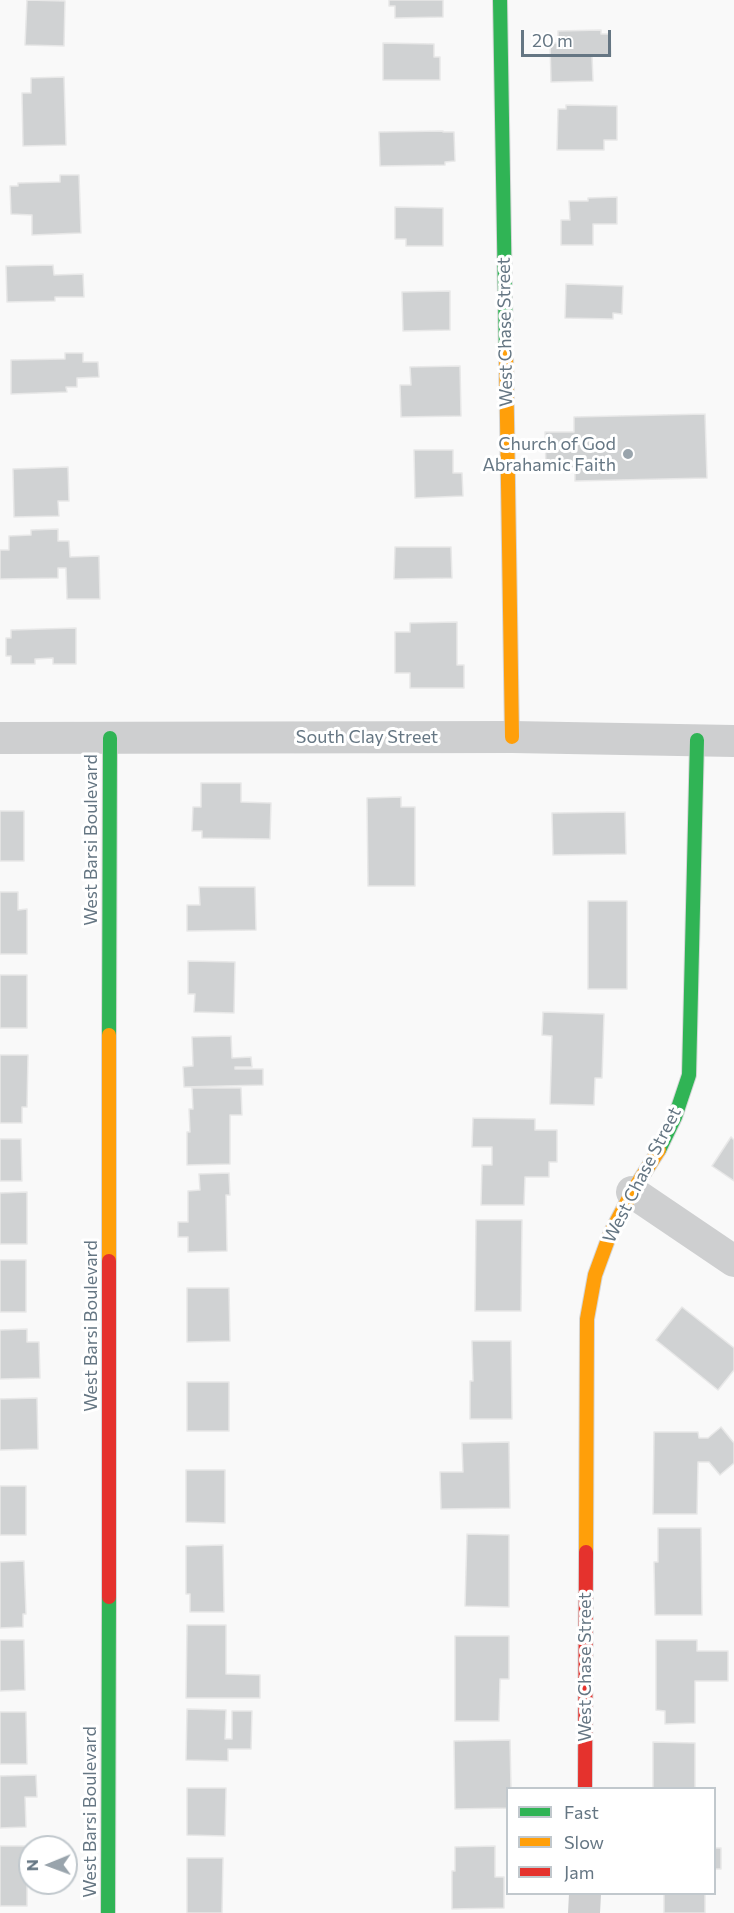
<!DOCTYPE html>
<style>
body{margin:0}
#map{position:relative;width:734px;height:1913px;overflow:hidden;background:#f9f9f9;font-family:Commissioner,sans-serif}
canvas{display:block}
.legend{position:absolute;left:506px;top:1787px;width:210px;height:108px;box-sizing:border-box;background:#fff;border:2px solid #c1c8cd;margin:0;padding:8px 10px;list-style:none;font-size:18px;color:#657683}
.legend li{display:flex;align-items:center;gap:12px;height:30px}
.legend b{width:30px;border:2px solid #c1c8cd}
.north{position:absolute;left:18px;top:1835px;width:60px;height:60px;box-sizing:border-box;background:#fff;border:2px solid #c1c8cd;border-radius:50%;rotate:269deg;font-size:16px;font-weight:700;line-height:24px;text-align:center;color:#657683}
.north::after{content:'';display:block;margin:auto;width:21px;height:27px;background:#99a4ac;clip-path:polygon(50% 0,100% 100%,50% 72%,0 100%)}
.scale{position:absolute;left:521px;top:30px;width:90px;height:27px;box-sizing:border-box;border:3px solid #657683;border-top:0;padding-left:8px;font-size:18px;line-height:21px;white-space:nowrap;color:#657683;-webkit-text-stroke:4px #fff;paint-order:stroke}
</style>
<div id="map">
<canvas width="734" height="1913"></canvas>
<ul class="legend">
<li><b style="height:8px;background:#30b455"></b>Fast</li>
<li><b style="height:8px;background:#ff9f0a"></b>Slow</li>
<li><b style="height:8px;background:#e5322d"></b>Jam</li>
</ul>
<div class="north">N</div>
<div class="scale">20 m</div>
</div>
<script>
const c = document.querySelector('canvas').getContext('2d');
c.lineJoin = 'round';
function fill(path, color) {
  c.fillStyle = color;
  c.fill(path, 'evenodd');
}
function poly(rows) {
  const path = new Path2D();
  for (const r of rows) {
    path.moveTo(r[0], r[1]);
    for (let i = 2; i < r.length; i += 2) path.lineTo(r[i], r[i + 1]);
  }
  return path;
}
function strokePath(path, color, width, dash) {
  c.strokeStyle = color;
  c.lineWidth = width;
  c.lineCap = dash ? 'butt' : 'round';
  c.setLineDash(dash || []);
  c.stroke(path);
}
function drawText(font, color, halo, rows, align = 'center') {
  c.font = font + ' Commissioner,sans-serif';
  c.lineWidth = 6;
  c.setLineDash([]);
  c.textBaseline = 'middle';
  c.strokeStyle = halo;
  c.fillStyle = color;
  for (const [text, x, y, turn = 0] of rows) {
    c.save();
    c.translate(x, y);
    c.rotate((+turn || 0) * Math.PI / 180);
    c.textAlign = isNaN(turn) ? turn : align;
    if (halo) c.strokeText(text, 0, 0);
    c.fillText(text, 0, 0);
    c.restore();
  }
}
const building = poly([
 [27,0,65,1,64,46,25,45,27,0],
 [389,0,443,0,443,17,395,18,395,6,389,6,389,0],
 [601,30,601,34,610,34,611,56,592,56,593,81,551,82,550,43,558,43,558,31,601,30],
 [383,43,434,44,434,57,440,57,440,80,383,80,383,43],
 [64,77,66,145,23,146,22,93,31,93,31,78,64,77],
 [566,105,617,106,617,140,604,140,604,150,557,150,558,109,566,109,566,105],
 [443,131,443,132,454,132,455,161,445,162,445,165,380,166,379,132,443,131],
 [60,175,79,175,81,233,32,235,32,215,11,214,10,186,18,186,18,183,60,182,60,175],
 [617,197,617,224,593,224,593,245,561,245,561,220,570,220,569,201,588,201,588,198,617,197],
 [395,207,443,208,443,246,406,246,406,239,395,239,395,207],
 [53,265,54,275,83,274,84,297,55,297,55,301,7,302,6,266,53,265],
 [566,284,623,286,622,314,613,313,613,319,565,318,566,284],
 [450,291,450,330,403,331,402,292,450,291],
 [65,353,83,353,83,362,98,362,99,377,77,378,77,387,66,387,67,392,11,394,11,360,65,359,65,353],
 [460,366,461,416,401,417,400,385,411,385,410,367,460,366],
 [705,414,707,478,575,481,575,468,546,469,545,432,574,432,574,417,705,414],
 [414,450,453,450,453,473,462,473,463,496,415,498,414,450],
 [68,467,69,501,58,501,59,516,14,517,13,469,68,467],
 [58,529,58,541,69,541,70,557,99,556,100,599,67,599,66,568,58,568,58,578,0,579,0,550,9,550,9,536,31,535,31,530,58,529],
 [395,547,451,547,452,578,394,579,395,547],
 [457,622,457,665,464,665,464,688,410,688,410,673,395,673,395,632,410,632,410,623,457,622],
 [76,628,76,664,53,664,53,658,35,659,35,664,11,664,11,656,6,656,6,638,11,638,11,630,76,628],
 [201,783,241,783,241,802,271,803,270,839,202,838,202,831,192,831,193,807,201,807,201,783],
 [401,797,401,807,415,807,415,886,368,886,367,798,401,797],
 [0,811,24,811,24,861,0,861,0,811],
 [625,812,626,854,553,855,552,813,625,812],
 [199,887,255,887,256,930,187,931,187,905,200,905,199,887],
 [0,892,18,892,18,910,27,909,27,954,0,954,0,892],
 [588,901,627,901,627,989,588,989,588,901],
 [188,961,235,962,234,1013,194,1012,195,994,188,994,188,961],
 [0,975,27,975,27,1028,0,1028,0,975],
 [543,1012,604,1014,602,1078,595,1078,594,1105,550,1104,552,1036,542,1035,543,1012],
 [231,1036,232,1058,251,1057,252,1067,235,1067,235,1069,263,1069,263,1085,184,1087,183,1067,193,1066,192,1037,231,1036],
 [0,1055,28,1055,27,1107,22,1107,22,1123,0,1123,0,1055],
 [192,1088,241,1088,242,1115,230,1115,230,1164,187,1165,187,1132,190,1132,189,1109,193,1109,192,1088],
 [473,1118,535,1119,535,1130,557,1130,557,1162,549,1162,549,1177,525,1177,524,1205,481,1205,482,1165,492,1165,492,1147,472,1147,473,1118],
 [731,1137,734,1140,734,1181,712,1166,731,1137],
 [0,1139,21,1139,22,1181,0,1181,0,1139],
 [229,1173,230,1195,226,1195,227,1251,188,1252,188,1237,178,1237,178,1222,188,1222,188,1191,200,1190,199,1174,229,1173],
 [27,1192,27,1244,0,1244,0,1193,27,1192],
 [476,1220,522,1220,521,1311,475,1311,476,1220],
 [0,1260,26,1260,26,1312,0,1312,0,1260],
 [187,1288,229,1288,230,1341,187,1342,187,1288],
 [682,1307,734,1348,734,1370,718,1390,656,1340,682,1307],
 [27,1329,27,1342,39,1342,40,1378,0,1379,0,1330,27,1329],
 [472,1341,511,1341,512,1419,470,1419,470,1381,473,1381,472,1341],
 [187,1382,229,1382,229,1431,187,1431,187,1382],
 [37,1398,38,1449,0,1450,0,1399,37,1398],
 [721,1427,734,1443,734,1463,720,1475,709,1462,698,1462,697,1514,653,1514,654,1432,698,1432,699,1438,708,1438,721,1427],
 [509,1442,510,1508,441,1509,440,1472,463,1472,462,1443,509,1442],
 [186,1470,225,1470,225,1523,186,1522,186,1470],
 [0,1486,26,1486,26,1535,0,1535,0,1486],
 [658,1528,701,1528,702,1615,655,1615,654,1562,658,1562,658,1528],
 [467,1534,509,1535,509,1607,465,1606,467,1534],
 [223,1545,224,1612,190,1612,190,1594,186,1594,186,1546,223,1545],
 [24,1561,26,1614,23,1614,23,1627,0,1628,0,1562,24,1561],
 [187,1625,226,1625,226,1674,260,1675,260,1698,186,1698,187,1625],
 [455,1636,509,1636,509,1679,500,1679,499,1721,455,1721,455,1636],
 [0,1640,24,1640,25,1690,0,1691,0,1640],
 [656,1640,697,1640,697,1651,728,1651,728,1681,695,1681,695,1723,665,1724,665,1711,656,1710,656,1640],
 [187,1709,226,1710,225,1739,232,1739,232,1711,252,1711,251,1749,228,1749,228,1761,186,1760,187,1709],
 [0,1712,26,1712,27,1764,0,1764,0,1712],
 [510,1740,511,1788,508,1788,508,1808,455,1809,454,1741,510,1740],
 [653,1742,695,1743,695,1788,653,1788,653,1742],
 [36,1775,37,1797,25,1797,26,1827,0,1828,0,1776,36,1775],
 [187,1788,226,1788,225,1836,187,1835,187,1788],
 [0,1846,27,1846,27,1906,0,1906,0,1846],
 [495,1846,495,1877,504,1877,504,1908,452,1909,452,1871,455,1871,455,1847,495,1846],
 [714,1848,721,1848,721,1869,714,1869,714,1848],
 [187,1858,223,1858,222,1913,187,1913,187,1858],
 [664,1894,705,1894,705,1913,664,1913,664,1894]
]);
const street = poly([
 [0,738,512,737,734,741],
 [632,1192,734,1261],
 [584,1913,585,1894]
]);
const fast = poly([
 [500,0,506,356],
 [109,1035,110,738],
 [659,1150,675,1117,689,1075,697,740],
 [108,1913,109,1597]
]);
const slow = poly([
 [506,356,512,737],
 [109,1261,109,1035],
 [586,1552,587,1319,595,1275,610,1234,632,1192,659,1150]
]);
const jam = poly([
 [109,1597,109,1261],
 [585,1788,586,1552]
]);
const markers = [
 [628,454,6,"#99a4ac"]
];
const streetNames = [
 ["West Chase Street",505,332,-91],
 ["South Clay Street",367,737],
 ["West Barsi Boulevard",91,840,-90],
 ["West Chase Street",642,1175,-63],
 ["West Barsi Boulevard",91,1326,-90],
 ["West Chase Street",585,1667,-90],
 ["West Barsi Boulevard",90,1812,-90]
];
const poiNames = [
 ["Church of God",616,444],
 ["Abrahamic Faith",616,465]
];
fill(building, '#d0d2d3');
strokePath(building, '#e8e8e8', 1.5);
strokePath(fast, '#d5d6d7', 16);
strokePath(slow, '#d5d6d7', 16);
strokePath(jam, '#d5d6d7', 16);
strokePath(street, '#cecfd0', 32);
strokePath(fast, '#30b455', 14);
strokePath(slow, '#ff9f0a', 14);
strokePath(jam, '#e5322d', 14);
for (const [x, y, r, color] of markers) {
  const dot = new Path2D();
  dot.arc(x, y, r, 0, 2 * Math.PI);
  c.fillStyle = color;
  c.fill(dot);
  strokePath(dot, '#fff', 2);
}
drawText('18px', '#657683', '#fff', streetNames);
drawText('18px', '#657683', '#fff', poiNames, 'right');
</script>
